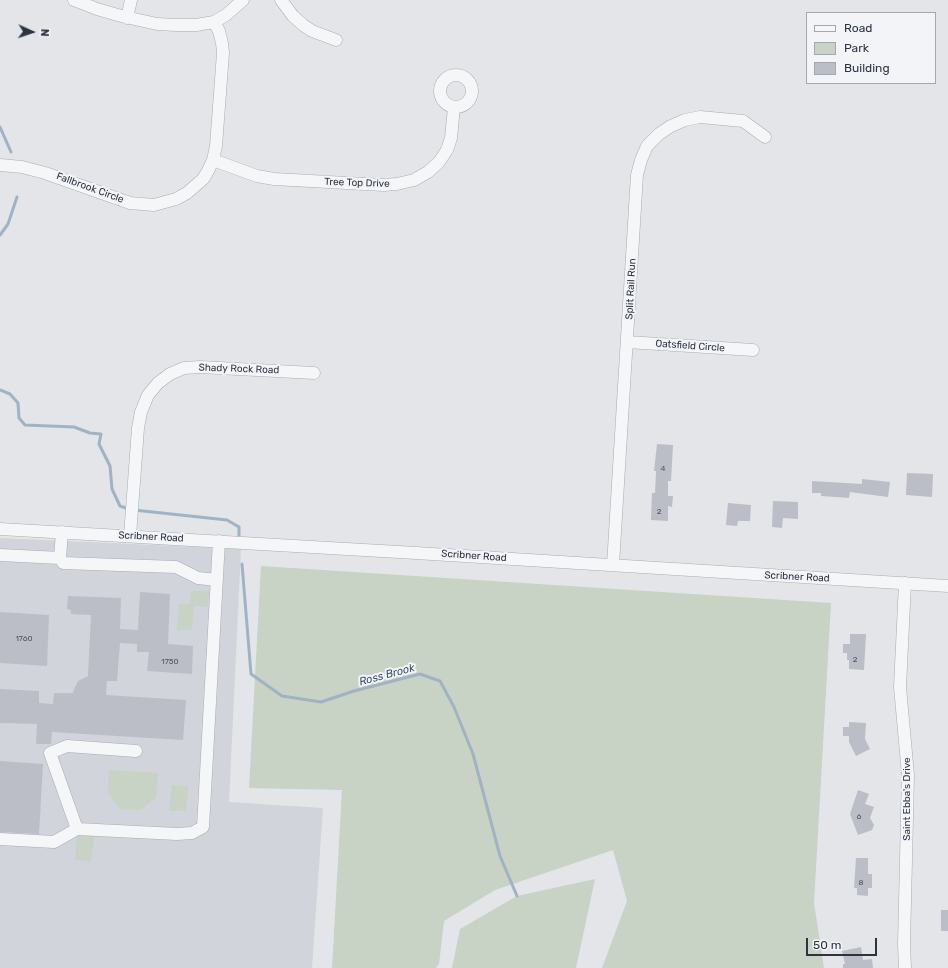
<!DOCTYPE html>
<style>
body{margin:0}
#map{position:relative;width:948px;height:968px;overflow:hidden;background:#e3e5e9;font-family:Rubik,sans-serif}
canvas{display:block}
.legend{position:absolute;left:806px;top:12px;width:130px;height:72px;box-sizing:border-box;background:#f2f4f7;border:1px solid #a3a7ae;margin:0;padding:5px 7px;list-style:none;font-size:12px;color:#2d3340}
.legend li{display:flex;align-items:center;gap:8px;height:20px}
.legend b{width:20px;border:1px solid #a3a7ae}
.north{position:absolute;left:12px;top:12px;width:40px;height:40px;-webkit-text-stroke:3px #f2f4f7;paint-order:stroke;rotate:93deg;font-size:11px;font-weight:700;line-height:16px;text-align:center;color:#2d3340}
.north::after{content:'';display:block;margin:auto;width:14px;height:18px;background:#2d3340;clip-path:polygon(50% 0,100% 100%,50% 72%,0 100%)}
.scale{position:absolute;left:806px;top:938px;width:71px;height:18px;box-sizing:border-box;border:2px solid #2d3340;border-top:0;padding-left:5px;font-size:12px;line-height:14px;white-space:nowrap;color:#2d3340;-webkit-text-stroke:3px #f2f4f7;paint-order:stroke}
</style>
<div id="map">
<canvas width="948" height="968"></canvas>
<ul class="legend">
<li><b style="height:5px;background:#f5f6f8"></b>Road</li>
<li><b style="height:11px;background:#c8d2c5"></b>Park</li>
<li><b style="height:11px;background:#bbbec6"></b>Building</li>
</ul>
<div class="north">N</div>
<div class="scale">50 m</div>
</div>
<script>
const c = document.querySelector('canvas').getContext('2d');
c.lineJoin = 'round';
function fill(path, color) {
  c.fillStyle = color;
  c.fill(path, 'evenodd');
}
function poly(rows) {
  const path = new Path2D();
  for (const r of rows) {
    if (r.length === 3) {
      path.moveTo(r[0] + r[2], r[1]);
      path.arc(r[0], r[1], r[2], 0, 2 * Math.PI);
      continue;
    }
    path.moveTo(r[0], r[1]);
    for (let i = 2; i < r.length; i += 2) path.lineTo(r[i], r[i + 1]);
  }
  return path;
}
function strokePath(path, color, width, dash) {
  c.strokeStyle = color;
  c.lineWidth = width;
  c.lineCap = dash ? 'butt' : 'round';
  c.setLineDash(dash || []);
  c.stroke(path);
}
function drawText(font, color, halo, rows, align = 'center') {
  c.font = font + ' Rubik,sans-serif';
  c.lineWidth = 4;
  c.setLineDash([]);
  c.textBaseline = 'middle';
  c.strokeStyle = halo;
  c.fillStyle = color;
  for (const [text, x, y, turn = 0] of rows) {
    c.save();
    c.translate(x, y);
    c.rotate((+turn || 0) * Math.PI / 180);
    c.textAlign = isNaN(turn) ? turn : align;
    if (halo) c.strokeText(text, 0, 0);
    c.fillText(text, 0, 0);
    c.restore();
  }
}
const built = poly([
 [0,538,241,549,229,802,323,808,312,968,0,968]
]);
const green = poly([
 [261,566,831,603,814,903,824,968,602,968,627,901,613,850,495,890,444,921,439,964,436,968,332,968,342,790,249,788],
 [191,591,209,591,208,607,194,606,192,630,177,630,179,604,190,604],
 [109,770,158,773,156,798,141,810,120,809,108,793],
 [172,785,188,786,186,811,169,811],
 [77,834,94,836,91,861,75,860],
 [595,879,576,968,452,968,460,929,517,896]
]);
const stream = poly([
 [0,127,11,152],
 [0,235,8,224,17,197],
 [0,390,10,394,18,403,19,418,25,425,74,427,90,433,101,434,99,444,110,466,112,489,120,506,129,509],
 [134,510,227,520,239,527,239,537],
 [242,564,251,674,282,696,321,702,354,691,420,674,440,681,454,707,473,754,500,856,517,896]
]);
const building = poly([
 [657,444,673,445,671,481,668,481,668,496,673,496,672,507,668,506,668,521,651,520,652,493,655,493,656,471,654,471],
 [907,473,933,474,932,497,906,495],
 [862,479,890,482,888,497,850,492,849,498,821,496,821,493,812,493,812,481,862,484],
 [773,501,798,502,798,519,783,518,782,528,772,527],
 [728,503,751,505,750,521,738,521,737,526,726,525],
 [140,592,170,594,168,644,193,646,192,674,147,671,149,652,137,652,137,644,120,643,117,681,107,681,106,695,186,700,183,740,52,732,51,744,36,744,37,724,0,723,0,689,39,691,39,703,53,704,54,693,73,693,75,687,78,681,88,676,91,615,71,614,71,610,67,609,68,596,121,598,120,629,138,630],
 [0,612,49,615,47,666,0,663],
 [850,634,866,634,864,670,849,669,849,660,847,660,847,653,843,653,843,644,850,644],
 [849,722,866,723,865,739,870,749,856,756,849,742,849,736,843,736,843,727,849,727],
 [0,761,43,764,39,834,0,832],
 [858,790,869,794,865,804,874,807,870,818,874,825,872,830,858,835,850,814],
 [856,858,868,858,868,874,872,874,872,888,868,888,868,896,857,895,857,888,854,888],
 [941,910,948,910,948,931,941,931],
 [861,947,863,960,872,959,873,968,843,968,843,964,845,964,842,951]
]);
const minor = poly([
 [74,0,97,9,121,16,157,24,176,25,196,25,214,22,226,15,243,0],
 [281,0,293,16,303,25,312,31,336,40],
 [127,18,131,0],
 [456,91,16],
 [213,160,257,176,274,179,383,185,397,184,414,180,428,172,439,162,447,150,451,138,454,107],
 [0,165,22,167,45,173,130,203,154,205,176,199,187,193,203,179,208,171,213,160,216,146,223,53,222,43,219,31,214,22],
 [627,342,753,350],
 [0,529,416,553,948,586],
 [130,536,138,428,141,412,148,395,158,383,170,374,184,368,200,367,314,373],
 [0,555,60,558,63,563,176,567,198,578,217,580],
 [60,558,62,532],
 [613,565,637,175,641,160,647,146,659,134,671,126,685,120,700,117,743,121,765,137],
 [136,751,67,746,50,753,77,829,177,834,192,833,203,827,219,541],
 [0,839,54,842,77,829],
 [905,968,904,944,908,775,900,687,905,583]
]);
const numberNames = [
 ["4",663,469],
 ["2",659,512],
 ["1760",24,639],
 ["2",855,660],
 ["1750",170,662],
 ["6",859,817],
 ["8",861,883]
];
const streetNames = [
 ["Tree Top Drive",357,183,2],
 ["Fallbrook Circle",90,188,20],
 ["Split Rail Run",631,289,-87],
 ["Oatsfield Circle",690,346,4],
 ["Shady Rock Road",239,369,2],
 ["Scribner Road",151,537,3],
 ["Scribner Road",474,556,4],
 ["Scribner Road",797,577,3],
 ["Saint Ebba's Drive",907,799,-90]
];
const waterNames = [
 ["Ross Brook",387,675,-15]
];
fill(built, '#d1d4db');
fill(green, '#c8d2c5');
strokePath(stream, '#a2b2c5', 3);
fill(building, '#bbbec6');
strokePath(minor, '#a9acb3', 13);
strokePath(minor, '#f5f6f8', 12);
drawText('8px', '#505662', null, numberNames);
drawText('10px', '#2d3340', '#f2f4f7', streetNames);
drawText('italic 11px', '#3b506f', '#f2f4f7', waterNames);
</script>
